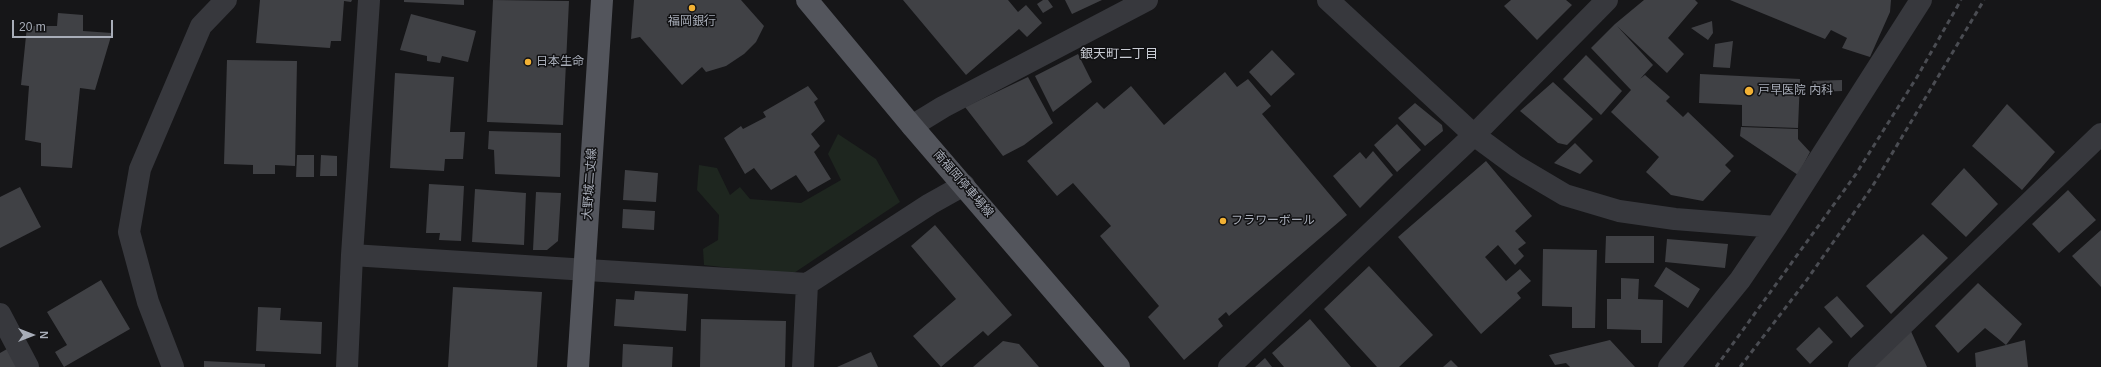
<!DOCTYPE html>
<meta charset="utf-8">
<style>
body{margin:0}
#map{position:relative;width:2101px;height:367px;overflow:hidden;background:#161618;font-family:Helvetica,sans-serif}
canvas{display:block}
.north{position:absolute;left:12px;top:315px;width:40px;height:40px;-webkit-text-stroke:3px #111113;paint-order:stroke;rotate:90deg;font-size:11px;font-weight:700;line-height:16px;text-align:center;color:#a8adb8}
.north::after{content:'';display:block;margin:auto;width:14px;height:18px;background:#a8adb8;clip-path:polygon(50% 0,100% 100%,50% 72%,0 100%)}
.scale{position:absolute;left:12px;top:20px;width:101px;height:18px;box-sizing:border-box;border:2px solid #a8adb8;border-top:0;padding-left:5px;font-size:12px;line-height:14px;white-space:nowrap;color:#a8adb8;-webkit-text-stroke:3px #111113;paint-order:stroke}
</style>
<div id="map">
<canvas width="2101" height="367"></canvas>
<div class="north">N</div>
<div class="scale">20 m</div>
</div>
<script>
const c = document.querySelector('canvas').getContext('2d');
c.lineJoin = 'round';
function fill(path, color) {
  c.fillStyle = color;
  c.fill(path, 'evenodd');
}
function poly(rows) {
  const path = new Path2D();
  for (const r of rows) {
    path.moveTo(r[0], r[1]);
    for (let i = 2; i < r.length; i += 2) path.lineTo(r[i], r[i + 1]);
  }
  return path;
}
function strokePath(path, color, width, dash) {
  c.strokeStyle = color;
  c.lineWidth = width;
  c.lineCap = dash ? 'butt' : 'round';
  c.setLineDash(dash || []);
  c.stroke(path);
}
function drawText(font, color, halo, rows, align = 'center') {
  c.font = font + ' Helvetica,"Noto Sans JP",sans-serif';
  c.lineWidth = 3;
  c.setLineDash([]);
  c.textBaseline = 'middle';
  c.strokeStyle = halo;
  c.fillStyle = color;
  for (const [text, x, y, turn = 0] of rows) {
    c.save();
    c.translate(x, y);
    c.rotate((+turn || 0) * Math.PI / 180);
    c.textAlign = isNaN(turn) ? turn : align;
    if (halo) c.strokeText(text, 0, 0);
    c.fillText(text, 0, 0);
    c.restore();
  }
}
const green = poly([
 [838,134,876,159,900,202,791,275,704,265,703,249,718,240,719,215,697,190,699,165,717,168,730,195,740,187,750,199,801,203,841,180,828,154]
]);
const building = poly([
 [260,0,352,0,351,2,344,1,341,41,331,41,330,48,256,43],
 [404,0,464,0,464,5,404,2],
 [493,0,569,1,563,125,487,122],
 [634,0,741,0,764,26,756,42,744,54,726,66,706,72,702,67,682,85,640,37,631,39],
 [903,0,1008,0,1018,12,1026,5,1042,23,1027,37,1019,29,966,75],
 [1043,0,1048,0,1053,7,1043,13,1037,4],
 [1065,0,1102,0,1072,14],
 [1511,0,1566,0,1572,5,1537,40,1504,6],
 [1644,0,1695,0,1698,3,1668,38,1684,54,1667,73,1617,26,1653,65,1640,79,1645,75,1670,97,1666,101,1683,117,1688,112,1734,156,1725,165,1731,171,1703,201,1671,195,1646,172,1659,157,1611,112,1631,90,1591,48,1615,24],
 [1730,0,1891,0,1890,12,1870,57,1842,48,1847,38,1831,30,1825,39],
 [58,13,83,15,83,31,112,33,95,90,80,88,72,168,41,166,41,143,25,140,29,86,21,85,27,26,57,26],
 [411,14,476,31,468,62,442,56,440,63,427,61,427,56,400,50],
 [1712,21,1713,33,1708,40,1691,28],
 [1733,41,1730,68,1713,67,1715,44],
 [1272,50,1295,74,1271,96,1249,72],
 [1078,54,1092,82,1053,112,1035,76],
 [1586,55,1622,91,1601,115,1563,79],
 [227,60,297,61,295,166,275,165,275,174,253,174,253,165,224,164],
 [1225,72,1237,87,1248,79,1271,106,1262,114,1347,215,1229,316,1226,312,1218,319,1223,326,1184,360,1148,317,1159,306,1100,236,1111,226,1073,183,1057,196,1027,161,1097,102,1104,109,1131,86,1164,125],
 [395,73,454,77,450,132,465,132,463,159,445,159,444,171,390,168],
 [1700,74,1800,79,1798,128,1742,126,1742,105,1699,103],
 [1028,77,1053,123,1024,145,1003,156,965,107],
 [1842,80,1842,91,1814,92,1812,81],
 [1553,82,1593,119,1567,145,1558,143,1520,111],
 [808,86,818,99,814,102,825,121,811,134,820,146,814,152,831,179,808,192,796,175,771,190,754,168,745,174,724,138,741,126,743,129,766,117,763,112],
 [1415,103,1442,125,1443,131,1425,146,1398,118],
 [2007,104,2055,152,2022,190,1972,146],
 [1397,124,1421,150,1397,172,1374,145],
 [1741,127,1798,129,1798,139,1810,152,1798,175,1740,136],
 [489,131,561,133,560,177,495,174,494,150,488,149],
 [1575,143,1593,161,1580,174,1554,163],
 [1373,151,1393,175,1360,208,1333,176,1360,152,1366,159],
 [297,155,314,155,314,177,296,177],
 [321,155,337,156,337,176,320,176],
 [1486,161,1532,216,1515,231,1526,243,1518,249,1524,256,1515,265,1498,245,1485,257,1506,281,1520,269,1531,281,1517,293,1521,298,1481,334,1398,237],
 [1964,168,1998,204,1966,237,1931,204],
 [625,170,658,173,656,202,623,200],
 [429,184,464,186,461,241,439,240,440,233,426,233],
 [20,187,41,227,0,248,0,197],
 [475,189,526,193,524,245,472,242],
 [2068,190,2096,220,2059,253,2032,224],
 [536,192,561,193,558,241,547,250,533,250],
 [623,209,655,211,654,230,622,228],
 [935,225,1012,315,988,336,983,331,941,367,913,336,956,299,911,246],
 [2101,230,2101,287,2072,256],
 [1923,234,1948,258,1891,314,1866,286],
 [1606,236,1654,236,1654,263,1605,263],
 [1667,239,1728,244,1725,268,1665,262],
 [1543,249,1597,250,1595,328,1572,328,1572,307,1542,306],
 [1369,266,1433,335,1399,367,1377,367,1324,309],
 [1666,267,1700,289,1688,308,1654,286],
 [1621,278,1639,279,1638,299,1663,300,1662,343,1641,343,1641,330,1607,329,1607,299,1621,299],
 [101,280,130,329,64,367,55,352,67,345,47,312],
 [1978,283,2022,324,2006,345,2025,340,2028,367,1976,367,1975,353,2006,345,1985,328,1958,353,1935,326],
 [453,287,542,292,537,367,448,367],
 [635,291,688,294,686,331,614,326,616,299,634,300],
 [1837,296,1864,326,1851,338,1824,307],
 [258,307,281,308,280,320,322,322,321,354,256,351],
 [701,319,786,321,785,367,700,367],
 [1310,319,1351,367,1284,367,1272,353],
 [1819,327,1833,342,1810,364,1796,349],
 [1910,329,1927,367,1872,367],
 [1610,340,1635,367,1570,367,1566,363,1555,365,1549,355],
 [1003,341,1019,344,1039,367,973,367],
 [623,344,673,347,672,367,622,367],
 [7,349,17,367,0,367,0,353],
 [871,352,878,367,837,367],
 [1265,358,1272,367,1255,367],
 [1451,360,1458,367,1443,367],
 [204,361,265,364,265,367,204,367]
]);
const minor = poly([
 [1328,0,1474,135,1516,166,1565,195,1619,211,1675,219,1776,227],
 [912,126,943,107,1147,0],
 [352,255,807,284,930,204,964,185],
 [0,314,28,367],
 [173,367,148,302,129,232,140,169,201,26,226,0],
 [347,367,352,255,369,0],
 [803,367,807,284],
 [1229,367,1474,135,1607,0],
 [1669,367,1740,280,1776,227,1921,0],
 [1859,367,2101,134]
]);
const major = poly([
 [807,0,912,126,1119,367],
 [578,367,602,0]
]);
const rail = poly([
 [1716,367,1856,174,1917,77,1961,0],
 [1740,367,1806,281,1872,187,1984,0]
]);
const markers = [
 [692,8,4,"#f2b134"],
 [528,62,4,"#f2b134"],
 [1749,91,5,"#f2b134"],
 [1223,221,4,"#f2b134"]
];
const poiNames = [
 ["福岡銀行",692,22,"center"],
 ["日本生命",536,62],
 ["戸早医院 内科",1758,91],
 ["フラワーボール",1231,221]
];
const streetNames = [
 ["大野城二丈線",590,184,-86],
 ["南福岡停車場線",963,184,49]
];
const neighbourhoodNames = [
 ["銀天町二丁目",1119,54]
];
fill(green, '#1e261f');
fill(building, '#404145');
strokePath(minor, '#37383d', 22);
strokePath(major, '#53555c', 22);
strokePath(rail, '#4a4c52', 3, [5, 4]);
for (const [x, y, r, color] of markers) {
  const dot = new Path2D();
  dot.arc(x, y, r, 0, 2 * Math.PI);
  c.fillStyle = color;
  c.fill(dot);
  strokePath(dot, '#111113', 1.5);
}
drawText('12px', '#a8adb8', '#111113', poiNames, 'left');
drawText('12px', '#a8adb8', '#111113', streetNames);
drawText('13px', '#c9ccd4', '#111113', neighbourhoodNames);
</script>
